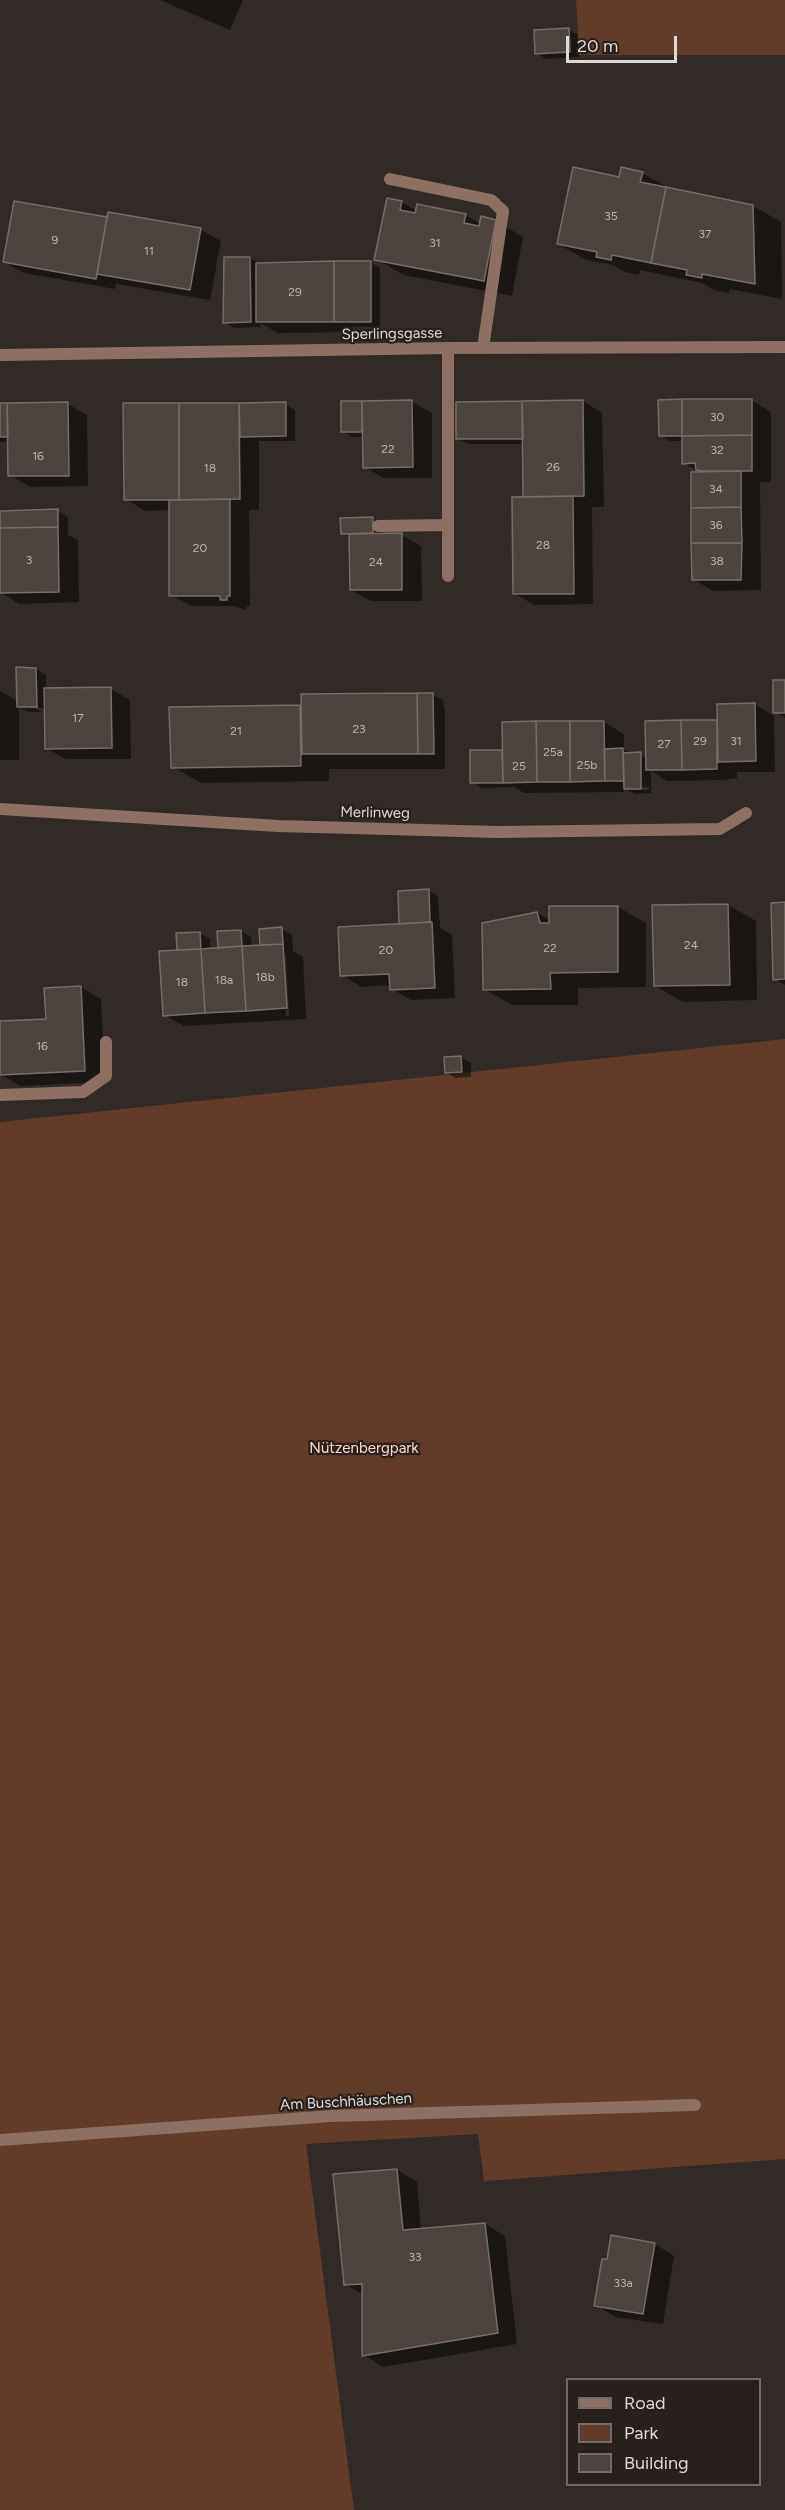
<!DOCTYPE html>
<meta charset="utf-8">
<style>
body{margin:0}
#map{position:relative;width:785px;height:2510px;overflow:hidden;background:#322a26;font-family:Figtree,sans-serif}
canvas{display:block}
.legend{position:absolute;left:566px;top:2378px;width:195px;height:108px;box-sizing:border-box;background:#28201c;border:2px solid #716a66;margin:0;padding:8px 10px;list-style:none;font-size:18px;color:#dfd9d6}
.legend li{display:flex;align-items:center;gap:12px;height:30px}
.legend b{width:30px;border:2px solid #716a66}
.scale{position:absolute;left:566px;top:36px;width:111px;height:27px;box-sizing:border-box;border:3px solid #dfd9d6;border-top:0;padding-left:8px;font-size:18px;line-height:21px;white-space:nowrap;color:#dfd9d6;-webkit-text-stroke:4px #28201c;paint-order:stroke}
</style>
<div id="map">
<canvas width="785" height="2510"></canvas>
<ul class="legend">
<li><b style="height:8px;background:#8b7063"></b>Road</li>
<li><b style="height:16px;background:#613c2b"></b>Park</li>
<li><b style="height:16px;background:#4d443f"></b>Building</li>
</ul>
<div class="scale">20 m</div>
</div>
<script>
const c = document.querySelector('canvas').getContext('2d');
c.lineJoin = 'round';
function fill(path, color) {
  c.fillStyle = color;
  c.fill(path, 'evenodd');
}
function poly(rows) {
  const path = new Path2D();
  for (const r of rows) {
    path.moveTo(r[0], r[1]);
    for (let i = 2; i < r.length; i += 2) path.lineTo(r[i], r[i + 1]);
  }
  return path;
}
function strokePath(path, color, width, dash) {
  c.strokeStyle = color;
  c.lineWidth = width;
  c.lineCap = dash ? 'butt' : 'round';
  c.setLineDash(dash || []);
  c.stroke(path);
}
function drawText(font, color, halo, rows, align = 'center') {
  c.font = font + ' Figtree,sans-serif';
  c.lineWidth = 4.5;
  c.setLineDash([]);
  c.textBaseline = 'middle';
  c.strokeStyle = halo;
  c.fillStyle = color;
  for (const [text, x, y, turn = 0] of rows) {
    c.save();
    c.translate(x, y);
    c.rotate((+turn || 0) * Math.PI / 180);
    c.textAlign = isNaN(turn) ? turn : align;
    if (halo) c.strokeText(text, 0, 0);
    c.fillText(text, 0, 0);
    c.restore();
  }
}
const green = poly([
 [576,0,785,0,785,55,579,55],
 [785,1039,785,2159,484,2181,478,2134,306,2144,354,2510,0,2510,0,1122]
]);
const shadow = poly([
 [160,0,243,0,230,30],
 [568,29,578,35,579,57,546,59,536,53],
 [642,173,671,189,753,206,781,222,782,299,730,289,729,293,716,291,702,283,640,270,639,275,625,272,613,265,586,260,558,244,620,179],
 [388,200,402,202,417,211,465,215,481,224,496,221,523,237,512,296,404,275,376,259],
 [15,203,108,219,109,214,201,230,221,241,210,300,116,284,115,289,24,273,4,262],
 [250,258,261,264,370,262,380,268,380,327,353,327,353,332,278,333,260,323,261,327,234,328,225,322,225,259],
 [751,400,771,412,771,482,760,482,761,590,713,591,693,579,701,473,684,463,684,441,670,441,660,435],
 [583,401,602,413,604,507,592,507,593,604,534,605,514,593,525,498,524,444,468,444,458,439],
 [412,402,432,413,432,478,384,478,364,467,364,437,352,437,343,431,342,403],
 [68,404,87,415,88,486,30,487,10,475,9,442,0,442,0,405],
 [286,404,295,410,295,441,259,441,259,510,249,510,250,606,246,607,246,610,234,606,191,606,171,595,171,510,145,511,126,499,125,405],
 [58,511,68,517,68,535,78,540,79,602,19,604,0,592,0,512],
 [342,519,373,519,383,524,383,535,402,535,421,546,422,601,371,601,351,590,351,538,342,533],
 [36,669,46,675,46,690,111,689,130,700,131,759,66,759,46,748,46,711,31,702,30,705,42,712,28,712,19,707,19,760,0,760,0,691,18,701],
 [785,681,785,718,775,712],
 [302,695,433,695,443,700,445,711,445,769,329,769,329,781,201,783,173,767,171,709,302,706],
 [755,704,774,716,775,772,737,772,737,778,723,780,667,781,651,771,651,793,635,794,624,788,624,792,524,793,514,787,482,788,472,782,471,752,504,751,604,722,624,734,624,750,647,758,647,722,719,721],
 [633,787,649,787,649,790,633,790],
 [428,890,438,896,440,928,452,935,455,998,411,1000,392,989,391,985,361,987,342,975,401,925],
 [785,904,785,985,775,979],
 [728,905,756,921,757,1000,683,1002,655,986],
 [618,907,646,923,646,987,578,988,578,1005,512,1005,484,989,537,913,551,921],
 [282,929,292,935,293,951,303,957,306,1019,184,1026,164,1015,182,951,179,949,200,933,210,939,210,950,223,949,219,932,241,931,251,937,252,947,262,947,261,930],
 [283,956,286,956,289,1016,286,1016],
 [81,987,101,999,105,1082,20,1086,0,1074,0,1022,47,1020,46,989],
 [461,1057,471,1063,471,1077,456,1078,446,1072],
 [397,2170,417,2182,421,2230,485,2224,505,2236,517,2344,383,2367,364,2355,364,2295,345,2284],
 [655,2244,674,2256,663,2324,615,2317,596,2305]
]);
const building = poly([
 [569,28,570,52,535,54,534,30,569,28],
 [573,167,619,177,621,167,643,172,640,182,666,187,651,263,612,255,611,260,596,257,597,252,557,244,573,167],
 [666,187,753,205,755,284,702,274,702,278,686,275,687,270,651,263,666,187],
 [387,198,402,201,400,210,415,213,417,204,466,214,464,223,479,226,481,216,496,220,484,281,374,260,387,198],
 [14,201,107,217,96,279,3,262,14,201],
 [108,212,201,228,190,290,97,274,108,212],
 [224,257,250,257,251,322,223,323,224,257],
 [334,261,334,322,256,322,256,263,334,261],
 [334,261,371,261,371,322,334,322,334,261],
 [682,399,752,399,752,435,682,436,682,399],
 [682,399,682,436,659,436,658,400,682,399],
 [412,400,413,467,363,468,362,401,412,400],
 [583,400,584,496,523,497,522,401,583,400],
 [341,401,362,401,362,432,341,432,341,401],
 [522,401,523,439,456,439,456,402,522,401],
 [68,402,69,476,8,476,7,403,68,402],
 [286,402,286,436,240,437,239,403,286,402],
 [0,403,7,403,8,437,0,437,0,403],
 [123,403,179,403,179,500,124,500,123,403],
 [179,403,239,403,240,499,179,500,179,403],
 [752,435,752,471,702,471,696,470,695,463,682,464,682,436,752,435],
 [741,471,741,507,691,508,691,472,741,471],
 [573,496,574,594,513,594,512,497,573,496],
 [230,499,230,596,227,596,227,600,220,600,220,596,169,596,169,500,230,499],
 [741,507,742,543,691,543,691,508,741,507],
 [58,509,58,527,0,528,0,511,58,509],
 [373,517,373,533,341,534,340,518,373,517],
 [58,527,59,592,0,593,0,528,58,527],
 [402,533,402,590,350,590,349,534,402,533],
 [691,543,742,543,741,580,692,580,691,543],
 [16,667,36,668,37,707,17,707,16,667],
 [773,680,785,680,785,713,773,713,773,680],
 [111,687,112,748,45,749,44,688,111,687],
 [417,693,418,754,302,754,301,694,417,693],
 [417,693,433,693,434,754,418,754,417,693],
 [755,703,756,761,718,762,717,704,755,703],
 [300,705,301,766,171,768,169,707,300,705],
 [681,720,682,770,646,770,645,721,681,720],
 [681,720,717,720,717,769,682,770,681,720],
 [536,721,537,782,503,783,502,722,536,721],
 [536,721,570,721,570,782,537,782,536,721],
 [570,721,604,721,605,781,570,782,570,721],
 [623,748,624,781,605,781,604,749,623,748],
 [470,750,502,750,503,783,470,783,470,750],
 [641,752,641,789,624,789,623,753,641,752],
 [429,889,430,922,399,924,398,891,429,889],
 [785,902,785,979,773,980,771,903,785,902],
 [728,904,730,985,654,986,652,905,728,904],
 [549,906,618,906,618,972,550,973,551,989,483,990,482,923,537,912,540,923,549,923,549,906],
 [432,922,435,988,390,990,389,974,340,976,338,927,432,922],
 [282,927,283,944,260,945,259,929,282,927],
 [241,930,242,946,218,948,217,931,241,930],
 [200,932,201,949,177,950,176,933,200,932],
 [283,944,287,1008,246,1011,242,946,283,944],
 [242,946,246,1011,205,1013,201,949,242,946],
 [201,949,205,1013,163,1016,159,951,201,949],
 [81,986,85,1071,0,1075,0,1021,46,1019,44,988,81,986],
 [461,1056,462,1072,445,1073,444,1057,461,1056],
 [397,2169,403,2230,485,2223,498,2333,362,2356,362,2284,344,2285,333,2174,397,2169],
 [611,2235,655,2243,643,2314,594,2306,602,2259,607,2259,611,2235]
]);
const service = poly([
 [390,179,491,200,503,211,483,348],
 [448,348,448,576],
 [378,526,448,525],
 [0,1095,83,1092,106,1076,106,1042],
 [0,2140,331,2116,695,2105]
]);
const minor = poly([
 [0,355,448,348,785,347],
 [0,809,278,826,498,832,720,829,746,813]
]);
const numberNames = [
 ["35",611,216],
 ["37",705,234],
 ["9",55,240],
 ["31",435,243],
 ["11",149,251],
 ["29",295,292],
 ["30",717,417],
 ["22",388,449],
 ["32",717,450],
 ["16",38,456],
 ["26",553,467],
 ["18",210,468],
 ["34",716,489],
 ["36",716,525],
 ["28",543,545],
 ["20",200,548],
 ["3",29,560],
 ["38",717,561],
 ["24",376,562],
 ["17",78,718],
 ["23",359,729],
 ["21",236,731],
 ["29",700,741],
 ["31",736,741],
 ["27",664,744],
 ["25a",553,752],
 ["25b",587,765],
 ["25",519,766],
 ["24",691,945],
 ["22",550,948],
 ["20",386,950],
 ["18b",265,977],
 ["18a",224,980],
 ["18",182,982],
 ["16",42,1046],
 ["33",415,2257],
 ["33a",623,2283]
];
const streetNames = [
 ["Sperlingsgasse",392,334,-1],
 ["Merlinweg",375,813,1],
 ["Am Buschhäuschen",346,2102,-3]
];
const parkNames = [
 ["Nützenbergpark",364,1449]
];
fill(green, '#613c2b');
fill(shadow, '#0007');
fill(building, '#4d443f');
strokePath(building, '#776d68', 1.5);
strokePath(service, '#8b7063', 12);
strokePath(minor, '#8b7063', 12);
drawText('12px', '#bab4b0', null, numberNames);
drawText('15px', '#dfd9d6', '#28201c', streetNames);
drawText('15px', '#ffd9c9', '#28201c', parkNames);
</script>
